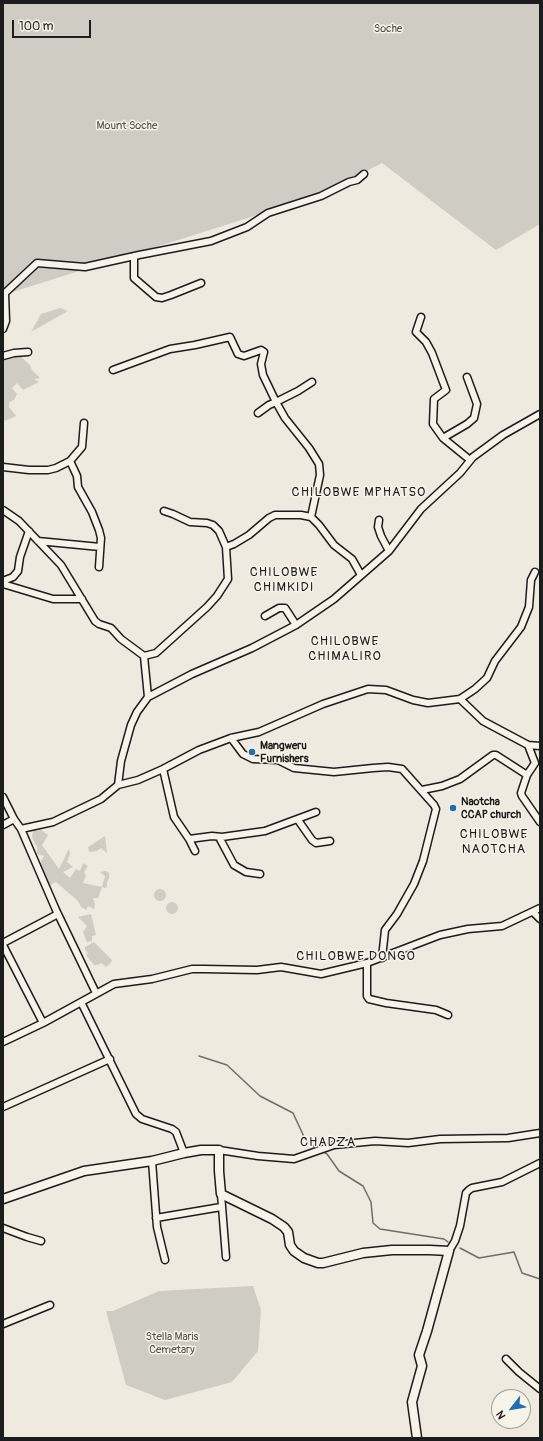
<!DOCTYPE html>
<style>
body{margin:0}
#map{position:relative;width:543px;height:1441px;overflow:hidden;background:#eeeae0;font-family:Pangolin,sans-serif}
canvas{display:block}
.frame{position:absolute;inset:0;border:4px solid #1c1c1c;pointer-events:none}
.north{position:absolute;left:491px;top:1389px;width:40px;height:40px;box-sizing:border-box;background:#f7f3e8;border:1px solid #9f9d96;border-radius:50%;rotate:239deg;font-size:11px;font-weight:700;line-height:16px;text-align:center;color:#1c1c1c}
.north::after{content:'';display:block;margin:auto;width:14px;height:18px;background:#1f6fb2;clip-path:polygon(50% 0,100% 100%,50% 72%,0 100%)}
.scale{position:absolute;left:12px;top:20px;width:79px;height:18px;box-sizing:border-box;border:2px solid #1c1c1c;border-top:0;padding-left:5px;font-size:12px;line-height:14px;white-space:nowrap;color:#1c1c1c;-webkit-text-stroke:3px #f7f3e8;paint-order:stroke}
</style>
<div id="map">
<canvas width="543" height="1441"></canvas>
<div class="frame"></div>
<div class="north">N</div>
<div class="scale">100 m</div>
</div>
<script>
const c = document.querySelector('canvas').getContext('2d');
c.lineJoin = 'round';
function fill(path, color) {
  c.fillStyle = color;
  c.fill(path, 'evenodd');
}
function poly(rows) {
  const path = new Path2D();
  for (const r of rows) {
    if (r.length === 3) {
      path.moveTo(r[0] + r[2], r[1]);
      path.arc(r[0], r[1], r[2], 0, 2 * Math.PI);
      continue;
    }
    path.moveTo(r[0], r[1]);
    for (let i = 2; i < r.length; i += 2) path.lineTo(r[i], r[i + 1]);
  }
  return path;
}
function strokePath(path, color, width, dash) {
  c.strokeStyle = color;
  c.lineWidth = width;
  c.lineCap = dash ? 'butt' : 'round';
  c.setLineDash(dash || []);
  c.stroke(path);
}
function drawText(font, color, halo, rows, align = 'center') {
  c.font = font + ' Pangolin,sans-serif';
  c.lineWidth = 3;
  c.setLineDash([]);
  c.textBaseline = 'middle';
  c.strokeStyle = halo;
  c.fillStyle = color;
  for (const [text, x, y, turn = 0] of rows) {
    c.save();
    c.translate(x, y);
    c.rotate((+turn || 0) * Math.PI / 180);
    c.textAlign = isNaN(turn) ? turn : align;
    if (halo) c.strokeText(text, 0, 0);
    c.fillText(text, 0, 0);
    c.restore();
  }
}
const green = poly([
 [3,3,540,3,540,224,496,250,382,163,318,196,3,295],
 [60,308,68,311,31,332,41,314],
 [19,355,30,365,32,370,40,378,34,379,39,382,23,390,17,383,12,388,17,394,14,400,9,402,9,407,16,416,5,421,3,417,3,358,8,356],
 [41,830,48,835,42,845,59,869,69,849,70,854,67,862,73,867,63,872,70,878,76,869,80,871,83,863,88,866,84,872,86,876,83,883,102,887,105,876,100,872,106,871,109,873,109,878,107,882,107,887,105,888,102,887,98,898,93,898,95,904,94,909,88,906,86,910,81,907,78,901,56,882,50,885,41,870,43,868,41,866,41,861,44,856,37,854,37,846,35,844,32,837,33,831],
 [105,836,107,853,101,848,97,851,89,852,88,847],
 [160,895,6],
 [172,908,6],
 [91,914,96,935,92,936,92,941,87,942,83,932,87,926,78,917],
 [94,942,112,960,110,964,106,967,102,963,97,965,94,965,86,955,88,953,85,950,85,947],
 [253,1286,261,1310,258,1351,232,1382,165,1400,126,1385,106,1311,113,1311,159,1291]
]);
const stream = poly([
 [199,1056,227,1065,260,1096,293,1113,306,1141,317,1148],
 [322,1151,327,1154,339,1171,363,1186,371,1202,373,1223,380,1229,444,1239,448,1242],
 [460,1248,479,1258,514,1252,522,1273,540,1279]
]);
const street = poly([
 [134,256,134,278,156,297,162,298,171,295,201,283],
 [421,317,416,332,426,342,432,353,446,390,434,399,433,424,443,438,470,460],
 [3,329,6,321,5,293,37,263,85,267,139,255,211,241,247,227,268,213,321,196,349,182,357,180,364,174],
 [3,356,14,353,28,352],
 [113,370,170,349,195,345,230,337,238,354,244,356,261,350,264,352,261,364,263,375,276,402,269,405,258,413],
 [443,438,467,424,474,418,477,404,467,377],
 [70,461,77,476,78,487,92,512,99,530,101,538,99,567],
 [3,467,29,470,48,470,56,468,70,461,82,447,84,423],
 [3,510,19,521,61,565,95,621,99,624,111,628,121,639,144,656,156,653,207,607,217,596,228,579,226,547],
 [164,511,173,514,190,522,207,523,213,525,219,531,226,547,234,544,249,535,269,518,275,515,301,515,311,517],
 [311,517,320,475,319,464,309,448,285,418,276,402,298,391,312,382],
 [311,517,319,525,334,545,352,559,361,575],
 [379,520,378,527,381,536,389,551],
 [38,541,100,547],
 [3,581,13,577,18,571,20,557,29,531],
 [3,584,53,599,82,599],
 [265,616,279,608,285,608,296,625],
 [144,656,148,697],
 [460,699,483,721,528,745,535,763,527,775,521,793,522,796,540,822],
 [231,738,243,754,253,759,278,760,294,768,334,772,373,768,388,767,402,769,434,805,436,809,423,861,414,884,397,914,385,930,382,958],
 [528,745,540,746],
 [163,769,174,817,189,839,195,851],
 [118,785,138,780,163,769,199,750,231,738,259,732,323,704,368,689,386,690,413,700,428,703,460,699,475,689,487,678,495,661,521,627,529,607,531,580,535,572],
 [422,790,442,786,460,779,493,755,496,755,527,775],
 [3,797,14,819,21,829,56,910,96,993],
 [298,820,312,840,316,843,330,841],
 [3,825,14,819],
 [21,829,53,822,101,799,118,785,121,761,131,725,137,712,148,697,192,674,252,648,296,625,334,599,389,551,421,509,460,473,473,457,503,435,540,414],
 [219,837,234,865,246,872,260,874],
 [189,839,212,836,222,837,265,831,316,812],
 [533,912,540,919],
 [3,943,58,914],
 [3,945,43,1023],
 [367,963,367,996,369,999,386,1003,436,1010,448,1015],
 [81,1002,136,1114,142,1119,172,1129,176,1132,184,1153],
 [3,1042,43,1023,114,984,152,979,192,969,204,969,257,970,281,967,321,974,367,963,440,935,468,929,502,926,540,908],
 [3,1107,110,1059],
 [219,1150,258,1156,294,1159,334,1145,375,1141,408,1143,440,1139,508,1138,540,1133],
 [152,1161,157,1227,165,1260],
 [221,1194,226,1257],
 [156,1218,221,1207],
 [3,1228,27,1237,41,1241],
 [449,1251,455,1241,460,1226,466,1193,469,1190,472,1188,502,1182,540,1163],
 [3,1324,50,1305],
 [506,1359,519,1372,540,1389]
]);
const secondary = poly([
 [3,1199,84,1171,152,1161,184,1153,201,1150,219,1150,219,1171,221,1194,272,1219,284,1227,288,1232,290,1245,294,1251,304,1258,318,1263,323,1263,363,1253,392,1250,430,1250,449,1251,427,1331,419,1355,422,1366,412,1402,417,1438]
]);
const markers = [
 [252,752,4,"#1f6fb2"],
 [453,808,4,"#1f6fb2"]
];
const parkNames = [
 ["Soche",388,29],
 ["Mount Soche",127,126],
 ["Stella Maris",172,1337],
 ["Cemetary",172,1350]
];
const poiNames = [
 ["Mangweru",260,746],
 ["Furnishers",260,759],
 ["Naotcha",461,802],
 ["CCAP church",461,815]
];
const quarterNames = [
 ["CHILOBWE MPHATSO",359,493],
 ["CHILOBWE",284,573],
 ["CHIMKIDI",284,588],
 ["CHILOBWE",345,642],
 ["CHIMALIRO",345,657],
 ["CHILOBWE",494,835],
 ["NAOTCHA",494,850],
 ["CHILOBWE DONGO",356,957],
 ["CHADZA",328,1143]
];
fill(green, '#cfccc3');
strokePath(stream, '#6f6d69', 1.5);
strokePath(street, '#1c1c1c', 9);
strokePath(secondary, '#1c1c1c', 11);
strokePath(street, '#f7f3e8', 6);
strokePath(secondary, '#f7f3e8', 8);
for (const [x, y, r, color] of markers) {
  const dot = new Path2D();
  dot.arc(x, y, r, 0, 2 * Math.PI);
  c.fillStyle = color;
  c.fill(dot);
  strokePath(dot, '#f7f3e8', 1.5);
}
drawText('11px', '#52514e', '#f7f3e8', parkNames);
drawText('bold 11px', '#1c1c1c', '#f7f3e8', poiNames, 'left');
c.letterSpacing = '1px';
drawText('13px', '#1c1c1c', '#f7f3e8', quarterNames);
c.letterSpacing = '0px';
</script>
